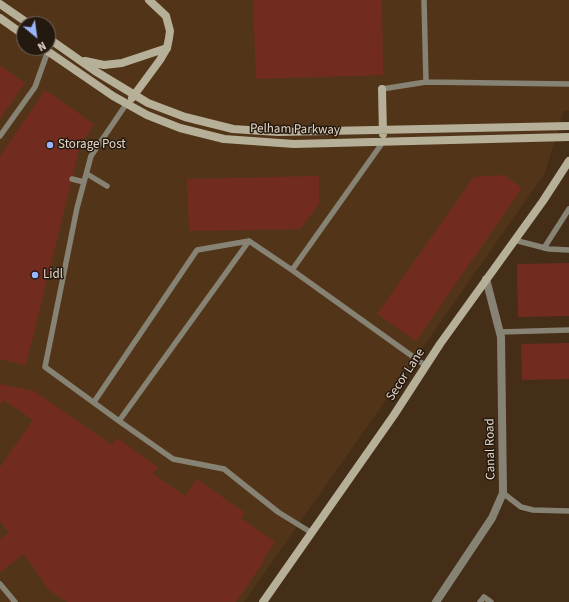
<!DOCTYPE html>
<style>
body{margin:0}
#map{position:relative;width:569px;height:602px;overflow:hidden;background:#452e17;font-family:"Source Sans 3",sans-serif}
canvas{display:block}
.north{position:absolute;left:16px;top:16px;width:40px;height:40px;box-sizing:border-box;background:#24190f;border:1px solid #716459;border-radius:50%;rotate:151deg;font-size:11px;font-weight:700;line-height:16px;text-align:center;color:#e4d5c7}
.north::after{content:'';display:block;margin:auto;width:14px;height:18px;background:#99b5fd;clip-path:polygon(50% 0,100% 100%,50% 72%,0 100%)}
</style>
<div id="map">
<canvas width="569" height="602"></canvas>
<div class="north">N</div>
</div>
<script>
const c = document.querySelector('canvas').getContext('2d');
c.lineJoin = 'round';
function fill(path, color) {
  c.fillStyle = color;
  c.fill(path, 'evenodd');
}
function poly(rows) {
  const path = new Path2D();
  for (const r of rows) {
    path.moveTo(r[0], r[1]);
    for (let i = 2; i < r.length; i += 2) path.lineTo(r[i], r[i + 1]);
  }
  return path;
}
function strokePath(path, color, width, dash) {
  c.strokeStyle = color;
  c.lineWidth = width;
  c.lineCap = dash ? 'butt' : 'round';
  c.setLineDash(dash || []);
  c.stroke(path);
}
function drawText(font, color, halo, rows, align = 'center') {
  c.font = font + ' "Source Sans 3",sans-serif';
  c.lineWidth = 3;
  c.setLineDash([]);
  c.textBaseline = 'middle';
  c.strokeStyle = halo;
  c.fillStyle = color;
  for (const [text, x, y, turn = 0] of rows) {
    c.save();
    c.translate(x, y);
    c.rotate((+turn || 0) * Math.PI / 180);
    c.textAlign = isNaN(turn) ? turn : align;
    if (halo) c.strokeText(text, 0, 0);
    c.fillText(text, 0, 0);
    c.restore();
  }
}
const built = poly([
 [0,0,569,0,569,111,564,111,545,173,244,602,0,602],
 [24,24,48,24,48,48,24,48]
]);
const building = poly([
 [253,0,382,0,383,75,256,79],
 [0,65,25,83,0,119],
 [45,90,94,124,80,146,26,365,0,359,0,156],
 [504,175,522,188,416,341,377,314,474,177],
 [319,176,319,204,300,229,189,231,187,179],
 [569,263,569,316,518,317,517,264],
 [569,343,569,379,522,380,521,344],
 [0,384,34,391,112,445,117,438,158,467,153,474,185,496,197,479,245,513,241,518,275,542,264,558,264,561,236,602,67,602,49,590,24,554,0,572,0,539,9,533,0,521,0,467,33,420,4,400,0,405]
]);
const lane = poly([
 [424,0,426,82],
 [382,89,426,82,569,84],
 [0,136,35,87,48,51],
 [383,142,292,270,426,366],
 [87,174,107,186],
 [72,179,84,182],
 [514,240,549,249,569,250],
 [544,248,569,209],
 [292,270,249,241,119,421,173,459,224,469,278,512,312,533],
 [500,332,569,330],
 [94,402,197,250,249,241],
 [119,421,45,367,77,208,91,156,127,103],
 [503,493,521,507,533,510,569,511],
 [0,584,15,602],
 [480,602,484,597,491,602]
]);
const street = poly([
 [436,602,492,518,503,493,501,337,486,279]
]);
const secondary = poly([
 [0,4,29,24],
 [0,18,24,35],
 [48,38,95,71,148,103,185,117,233,129,278,132,569,126],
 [43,48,113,96,147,115,180,128,224,139,294,144,569,137],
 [85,61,104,65,122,63,167,48],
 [382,89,383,134],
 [132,98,160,60,167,48,169,38,170,31,166,16,149,0],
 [263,602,394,415,440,344,543,201,569,161]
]);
const markers = [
 [50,145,4,"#99b5fd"],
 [35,275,4,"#99b5fd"]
];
const streetNames = [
 ["Pelham Parkway",295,130,1],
 ["Secor Lane",406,375,-57],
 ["Canal Road",491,449,-91]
];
const poiNames = [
 ["Storage Post",58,145],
 ["Lidl",43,275]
];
fill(built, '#523518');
fill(building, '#722c1f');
strokePath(lane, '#878374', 5.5);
strokePath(street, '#878374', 8);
strokePath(secondary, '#b6b098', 8);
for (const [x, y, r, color] of markers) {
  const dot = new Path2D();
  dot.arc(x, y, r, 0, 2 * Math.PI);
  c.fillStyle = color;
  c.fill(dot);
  strokePath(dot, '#24190f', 1.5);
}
drawText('13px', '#e4d5c7', '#24190f', streetNames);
drawText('13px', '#e4d5c7', '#24190f', poiNames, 'left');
</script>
